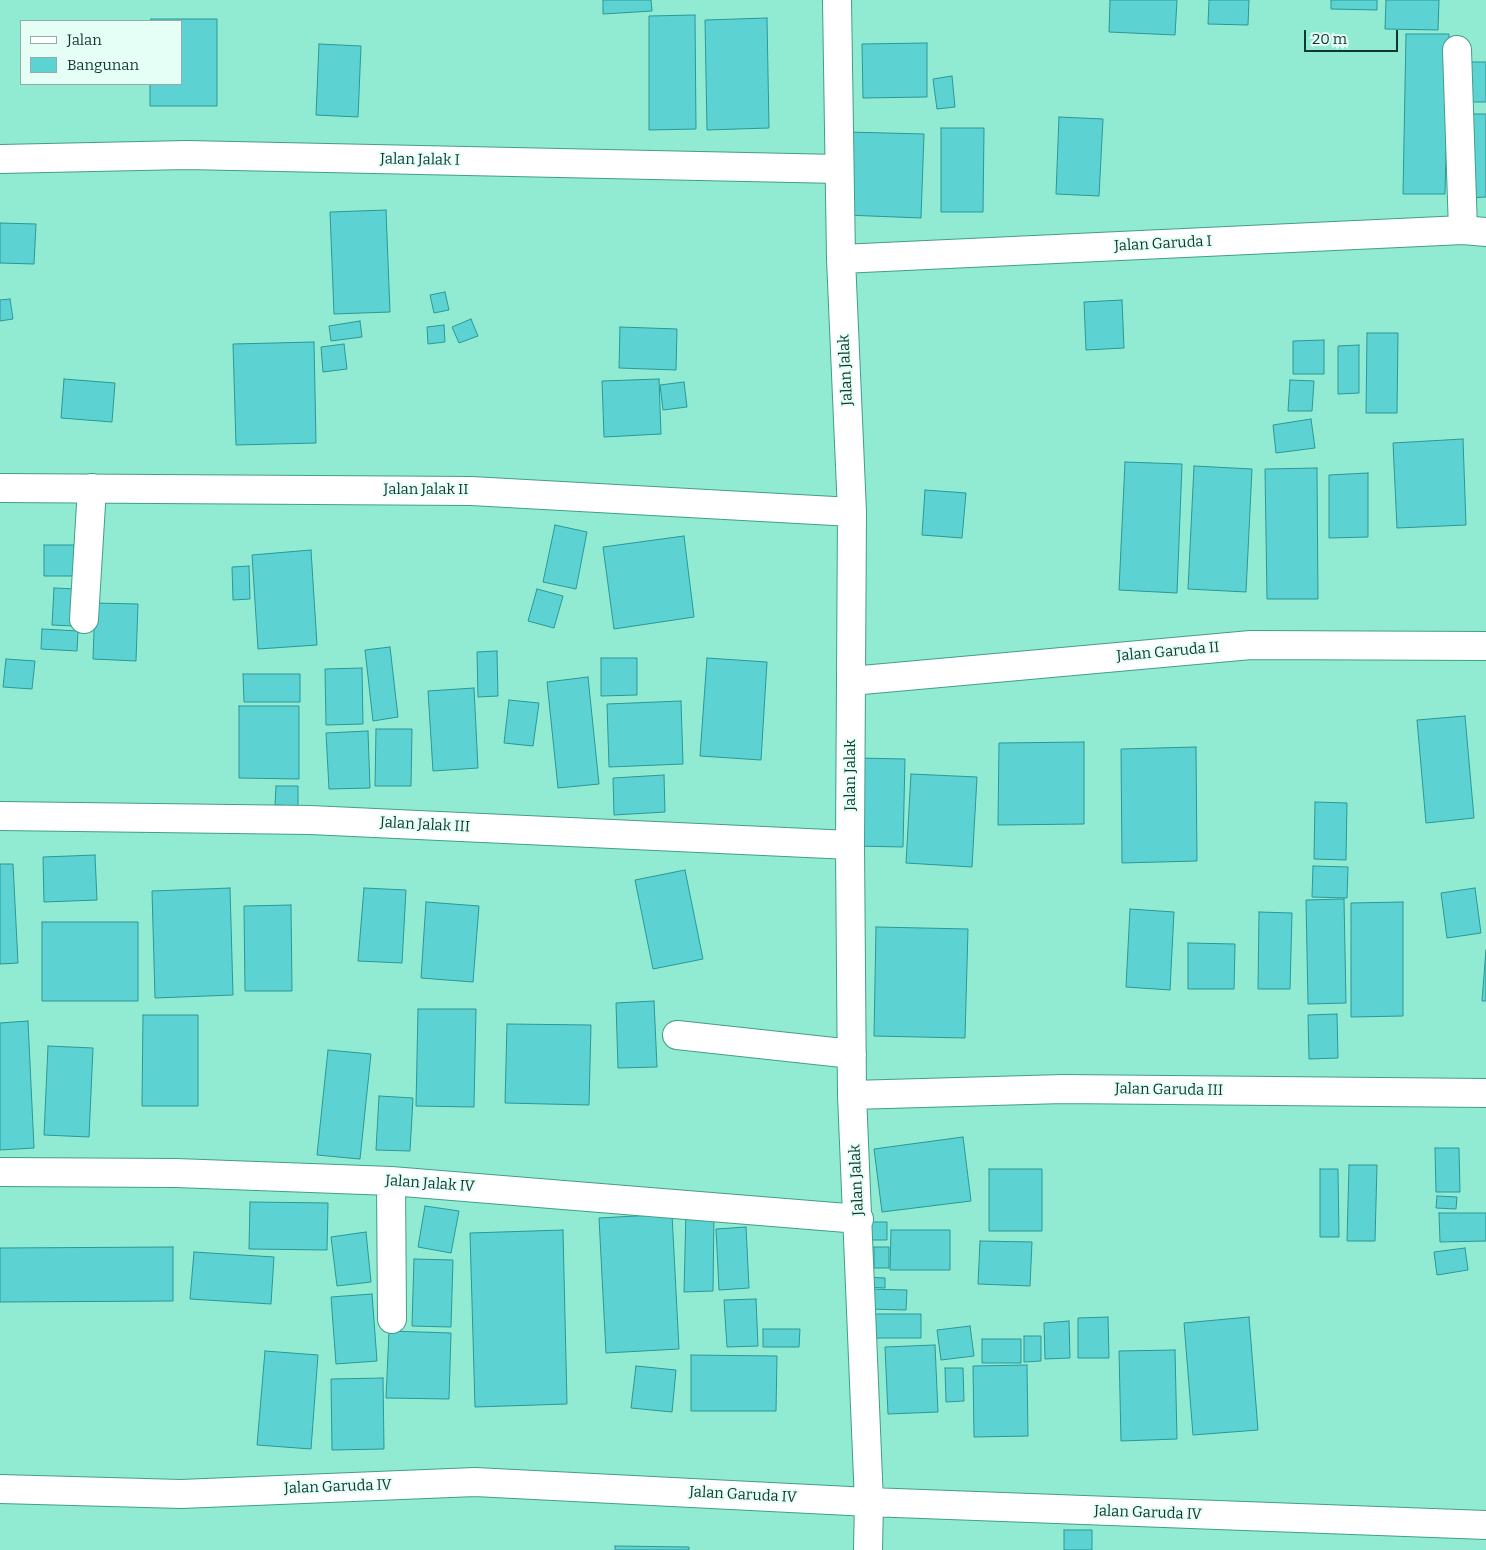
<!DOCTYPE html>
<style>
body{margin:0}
#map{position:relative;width:1486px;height:1550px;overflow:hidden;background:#91ebd2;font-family:Bitter,serif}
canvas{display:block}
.legend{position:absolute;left:20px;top:20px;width:162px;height:65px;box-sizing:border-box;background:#e5fef6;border:1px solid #90aea6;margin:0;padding:6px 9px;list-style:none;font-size:15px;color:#10372e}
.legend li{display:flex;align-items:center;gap:10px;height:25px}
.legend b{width:25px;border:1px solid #90aea6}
.scale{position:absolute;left:1304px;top:30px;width:94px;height:22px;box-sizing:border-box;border:2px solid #10372e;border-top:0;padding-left:6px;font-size:15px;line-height:18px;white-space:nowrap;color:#10372e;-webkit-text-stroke:4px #e5fef6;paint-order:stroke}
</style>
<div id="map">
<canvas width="1486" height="1550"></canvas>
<ul class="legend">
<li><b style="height:6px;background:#fff"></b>Jalan</li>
<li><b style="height:14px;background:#5cd3d2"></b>Bangunan</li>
</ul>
<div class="scale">20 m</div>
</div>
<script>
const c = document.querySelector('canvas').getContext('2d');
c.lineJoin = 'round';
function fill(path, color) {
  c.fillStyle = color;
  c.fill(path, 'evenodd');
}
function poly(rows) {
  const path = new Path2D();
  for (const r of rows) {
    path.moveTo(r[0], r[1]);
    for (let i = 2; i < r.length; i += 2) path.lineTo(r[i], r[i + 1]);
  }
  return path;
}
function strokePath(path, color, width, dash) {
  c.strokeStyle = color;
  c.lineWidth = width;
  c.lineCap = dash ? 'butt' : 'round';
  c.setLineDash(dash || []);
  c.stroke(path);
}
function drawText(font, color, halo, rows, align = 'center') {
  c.font = font + ' Bitter,serif';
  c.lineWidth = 4;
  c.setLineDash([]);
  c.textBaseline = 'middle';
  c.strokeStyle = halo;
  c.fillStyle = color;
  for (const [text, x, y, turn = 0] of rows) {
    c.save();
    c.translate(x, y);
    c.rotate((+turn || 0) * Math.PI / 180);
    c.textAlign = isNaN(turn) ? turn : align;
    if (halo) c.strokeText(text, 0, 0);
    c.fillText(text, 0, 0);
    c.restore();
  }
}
const building = poly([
 [603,0,651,0,652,11,603,14,603,0],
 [1110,0,1177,0,1175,35,1109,32,1110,0],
 [1209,0,1249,0,1248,25,1208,24,1209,0],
 [1331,0,1377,0,1377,10,1331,9,1331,0],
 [1386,0,1439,0,1438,30,1385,29,1386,0],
 [695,15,696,129,649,130,649,16,695,15],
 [767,18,769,128,707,130,705,20,767,18],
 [151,19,217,19,217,106,150,106,150,84,181,84,181,21,151,21,151,19],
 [1406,34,1449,34,1445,194,1403,194,1406,34],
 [927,43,927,97,863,98,862,44,927,43],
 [319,44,361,46,358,117,316,115,319,44],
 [1468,62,1486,62,1486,102,1467,102,1468,62],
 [952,76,955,107,937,109,933,79,952,76],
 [1467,114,1486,114,1486,197,1467,198,1467,114],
 [1059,117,1103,119,1099,196,1056,194,1059,117],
 [941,128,984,128,983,212,941,212,941,128],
 [848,132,924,134,921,218,845,215,848,132],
 [386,210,390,312,334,314,330,212,386,210],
 [0,223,36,224,34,264,0,263,0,223],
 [445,292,449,310,434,313,430,295,445,292],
 [10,299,13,319,0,321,0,300,10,299],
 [1122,300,1124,348,1086,350,1084,302,1122,300],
 [471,319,478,336,459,343,452,327,471,319],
 [360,321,362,337,331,341,329,326,360,321],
 [444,325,445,342,428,344,427,327,444,325],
 [620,327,677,329,676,370,619,368,620,327],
 [1367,333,1398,333,1397,413,1366,413,1367,333],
 [1324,340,1324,374,1293,374,1293,341,1324,340],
 [314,342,316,443,236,445,233,344,314,342],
 [344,344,347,369,323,372,321,347,344,344],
 [1359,345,1359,393,1338,394,1338,346,1359,345],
 [64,379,115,383,112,422,61,418,64,379],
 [659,379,661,434,604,437,602,381,659,379],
 [1290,380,1314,381,1312,411,1288,411,1290,380],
 [684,382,687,407,663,410,660,385,684,382],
 [1311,419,1315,448,1276,453,1273,425,1311,419],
 [1463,439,1466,525,1397,528,1393,443,1463,439],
 [1125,462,1182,464,1177,593,1119,590,1125,462],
 [1194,466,1252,469,1246,592,1188,589,1194,466],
 [1317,468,1318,599,1267,599,1265,469,1317,468],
 [1368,473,1368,537,1329,538,1329,475,1368,473],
 [925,490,966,493,962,538,922,535,925,490],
 [555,525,587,532,576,589,543,582,555,525],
 [684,536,694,617,614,629,603,547,684,536],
 [44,545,74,545,74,576,44,576,44,545],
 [311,550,317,645,258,649,252,555,311,550],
 [249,566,250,599,233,600,232,567,249,566],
 [54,588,76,589,74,626,52,625,54,588],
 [537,589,563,596,554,628,528,621,537,589],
 [95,603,138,604,136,661,93,659,95,603],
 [42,629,78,631,77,651,41,649,42,629],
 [390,647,398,717,373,721,365,650,390,647],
 [497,651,498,696,478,697,477,652,497,651],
 [601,658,637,658,637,695,601,696,601,658],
 [707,658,767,662,761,760,700,756,707,658],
 [6,659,35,661,32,689,3,687,6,659],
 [362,668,363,724,326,725,325,669,362,668],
 [243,674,300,674,300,702,244,702,243,674],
 [588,677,599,784,558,788,547,682,588,677],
 [474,688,478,768,433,771,428,691,474,688],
 [509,700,539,703,533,746,504,743,509,700],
 [681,701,683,764,609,767,607,704,681,701],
 [239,706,299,706,299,779,239,778,239,706],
 [1465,716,1474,818,1426,823,1417,720,1465,716],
 [376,729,412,729,411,786,375,786,376,729],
 [368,731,370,788,329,789,326,733,368,731],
 [1084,742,1084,824,998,825,999,743,1084,742],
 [1196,747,1197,861,1122,863,1121,749,1196,747],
 [857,758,905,759,903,847,855,846,857,758],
 [911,774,977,777,972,867,906,863,911,774],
 [664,775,665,812,614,815,613,778,664,775],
 [276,786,298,786,298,806,275,805,276,786],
 [1315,802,1347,803,1346,860,1314,859,1315,802],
 [95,855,97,900,44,902,43,857,95,855],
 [0,864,13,864,18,963,0,964,0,864],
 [1313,866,1348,867,1347,898,1312,897,1313,866],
 [685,870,703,959,653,969,635,880,685,870],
 [230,888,233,995,155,998,152,891,230,888],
 [364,888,406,890,402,963,358,961,364,888],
 [1475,888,1481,933,1447,938,1441,893,1475,888],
 [1344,899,1346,1003,1308,1004,1306,900,1344,899],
 [426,902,479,906,473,982,421,978,426,902],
 [1403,902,1403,1016,1351,1017,1351,903,1403,902],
 [291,905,292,991,245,991,244,906,291,905],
 [1130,909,1174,912,1170,990,1126,987,1130,909],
 [1259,912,1292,913,1290,989,1258,989,1259,912],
 [42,922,138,922,138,1001,42,1001,42,922],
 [876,927,968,929,965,1038,874,1036,876,927],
 [1188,943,1235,944,1234,989,1188,989,1188,943],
 [1486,950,1486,1001,1482,1001,1486,950],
 [654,1001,657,1067,618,1068,616,1003,654,1001],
 [418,1009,476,1009,474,1107,416,1106,418,1009],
 [1337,1014,1338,1058,1309,1059,1308,1015,1337,1014],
 [143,1015,198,1015,198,1106,142,1106,143,1015],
 [28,1021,34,1148,0,1150,0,1023,28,1021],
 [507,1024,591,1025,589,1105,505,1103,507,1024],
 [48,1046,93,1048,89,1137,44,1135,48,1046],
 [328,1050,371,1054,360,1159,317,1155,328,1050],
 [379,1096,413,1098,410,1151,376,1150,379,1096],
 [963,1137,971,1201,882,1212,874,1149,963,1137],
 [1435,1148,1459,1148,1460,1192,1436,1192,1435,1148],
 [1349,1165,1377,1165,1375,1241,1347,1241,1349,1165],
 [989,1169,1042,1169,1042,1231,989,1231,989,1169],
 [1320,1169,1338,1169,1339,1237,1320,1237,1320,1169],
 [1437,1196,1457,1197,1456,1209,1436,1208,1437,1196],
 [250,1202,328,1203,327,1250,249,1249,250,1202],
 [425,1206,459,1211,451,1253,418,1247,425,1206],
 [686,1212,714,1212,713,1291,684,1292,686,1212],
 [1439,1213,1486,1213,1486,1241,1440,1242,1439,1213],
 [672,1214,679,1349,606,1353,599,1218,672,1214],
 [871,1222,887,1222,887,1240,871,1240,871,1222],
 [746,1227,749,1288,719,1290,716,1229,746,1227],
 [563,1230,567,1404,475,1407,470,1233,563,1230],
 [891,1230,950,1230,950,1270,890,1270,891,1230],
 [366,1232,371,1282,337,1286,331,1237,366,1232],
 [980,1241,1032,1242,1030,1286,978,1284,980,1241],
 [173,1247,173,1301,0,1302,0,1248,173,1247],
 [874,1247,889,1247,889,1268,874,1268,874,1247],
 [1465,1248,1468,1270,1437,1275,1434,1252,1465,1248],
 [194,1252,274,1257,271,1304,190,1299,194,1252],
 [414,1259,453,1260,451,1327,412,1326,414,1259],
 [863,1277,885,1278,885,1288,863,1287,863,1277],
 [867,1289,907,1290,906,1310,867,1309,867,1289],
 [372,1294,377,1361,336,1364,331,1297,372,1294],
 [756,1299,758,1346,727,1347,724,1300,756,1299],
 [875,1314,921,1314,921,1338,875,1338,875,1314],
 [1108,1317,1109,1358,1078,1358,1078,1318,1108,1317],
 [1249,1317,1258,1430,1193,1435,1184,1323,1249,1317],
 [1069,1321,1070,1358,1045,1359,1044,1323,1069,1321],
 [970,1326,974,1356,941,1360,937,1330,970,1326],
 [763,1329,800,1329,799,1347,763,1347,763,1329],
 [389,1331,451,1333,449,1399,386,1398,389,1331],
 [1024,1336,1041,1336,1041,1361,1024,1362,1024,1336],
 [982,1339,1021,1339,1021,1363,982,1363,982,1339],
 [935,1345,938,1412,888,1414,885,1347,935,1345],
 [1175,1350,1177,1439,1121,1441,1119,1351,1175,1350],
 [265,1351,318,1355,311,1449,257,1445,265,1351],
 [691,1355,777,1356,776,1411,691,1411,691,1355],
 [1027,1365,1028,1436,974,1437,973,1366,1027,1365],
 [636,1366,676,1370,672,1412,631,1408,636,1366],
 [945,1368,963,1368,964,1401,946,1402,945,1368],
 [383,1378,384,1449,332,1450,331,1379,383,1378],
 [1064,1530,1092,1530,1092,1550,1064,1550,1064,1530],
 [615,1546,689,1547,689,1550,615,1550,615,1546]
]);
const minor = poly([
 [837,0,841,259,852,512,850,845,852,1095,869,1502,868,1550],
 [1457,50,1463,230],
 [0,159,187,155,839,169],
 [841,259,1463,230,1486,232],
 [0,488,471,491,852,512],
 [84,619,92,488],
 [851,681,1251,645,1486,646],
 [0,816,310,820,850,845],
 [677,1035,852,1054],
 [852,1095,1063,1089,1486,1093],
 [0,1172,176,1173,391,1181,859,1219],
 [391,1181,392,1319],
 [0,1489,181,1494,475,1482,869,1502,1486,1525]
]);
const streetNames = [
 ["Jalan Jalak I",420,160,1],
 ["Jalan Garuda I",1163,244,-3],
 ["Jalan Jalak",846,370,-93],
 ["Jalan Jalak II",426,490],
 ["Jalan Garuda II",1168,652,-5],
 ["Jalan Jalak",851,775,-90],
 ["Jalan Jalak III",425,825,3],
 ["Jalan Garuda III",1169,1090,1],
 ["Jalan Jalak",857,1180,-93],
 ["Jalan Jalak IV",430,1184,4],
 ["Jalan Garuda IV",338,1487,-2],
 ["Jalan Garuda IV",743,1495,3],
 ["Jalan Garuda IV",1148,1513,2]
];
fill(building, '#5cd3d2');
strokePath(building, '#2b9796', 1);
strokePath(minor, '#439e88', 30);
strokePath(minor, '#fff', 28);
drawText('15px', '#10372e', '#e5fef6', streetNames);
</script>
